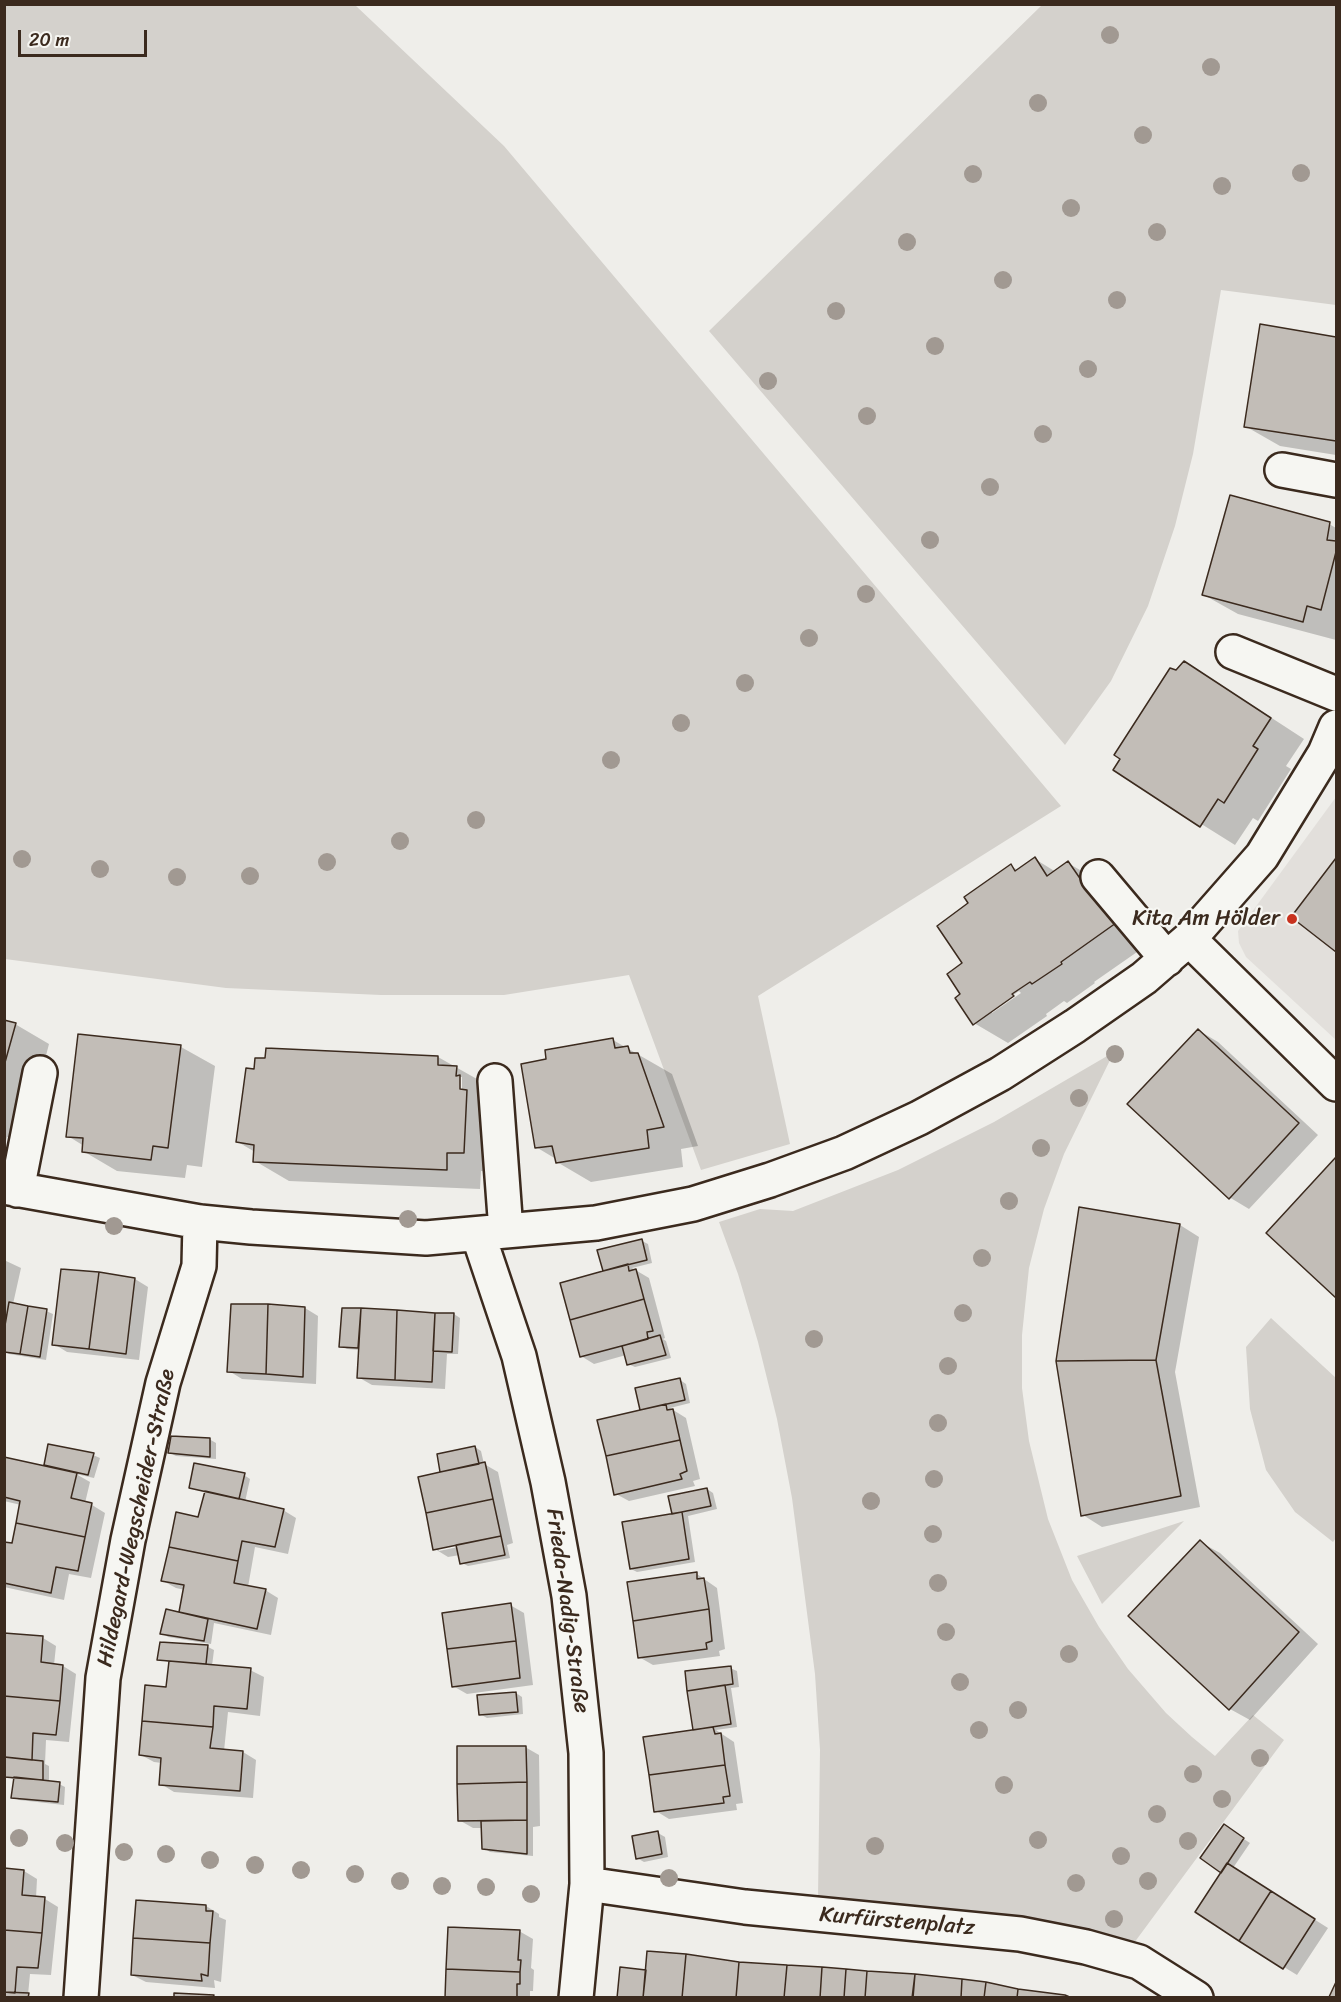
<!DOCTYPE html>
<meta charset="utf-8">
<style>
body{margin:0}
#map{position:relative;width:1341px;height:2002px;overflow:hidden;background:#efeeea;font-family:Sriracha,sans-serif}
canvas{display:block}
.frame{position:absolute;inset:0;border:6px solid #3b2a1e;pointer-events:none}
.scale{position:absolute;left:18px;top:30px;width:129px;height:27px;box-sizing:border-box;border:3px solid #3b2a1e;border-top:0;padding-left:8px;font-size:18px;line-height:21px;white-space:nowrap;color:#3b2a1e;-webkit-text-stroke:4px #f6f6f2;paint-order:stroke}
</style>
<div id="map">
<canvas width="1341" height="2002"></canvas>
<div class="frame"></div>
<div class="scale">20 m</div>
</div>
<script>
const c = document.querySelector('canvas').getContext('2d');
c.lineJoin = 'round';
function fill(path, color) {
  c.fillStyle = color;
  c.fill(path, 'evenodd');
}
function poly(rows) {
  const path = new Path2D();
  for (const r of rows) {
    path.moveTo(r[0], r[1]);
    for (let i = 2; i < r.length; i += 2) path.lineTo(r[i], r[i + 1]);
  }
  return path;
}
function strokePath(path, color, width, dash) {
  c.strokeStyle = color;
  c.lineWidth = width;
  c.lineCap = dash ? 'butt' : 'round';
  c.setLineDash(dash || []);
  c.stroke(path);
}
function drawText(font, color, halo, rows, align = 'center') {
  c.font = font + ' Sriracha,sans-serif';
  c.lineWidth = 4.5;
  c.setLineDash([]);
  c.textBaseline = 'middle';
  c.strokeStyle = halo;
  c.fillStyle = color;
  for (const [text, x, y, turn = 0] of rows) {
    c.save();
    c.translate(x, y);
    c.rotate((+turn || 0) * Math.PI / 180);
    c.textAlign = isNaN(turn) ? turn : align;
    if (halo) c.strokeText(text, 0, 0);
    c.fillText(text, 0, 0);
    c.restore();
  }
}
const built = poly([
 [1336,797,1336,1040,1246,957,1239,943,1238,931]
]);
const green = poly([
 [4,5,355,5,504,146,1061,806,758,996,790,1144,701,1170,629,975,504,995,381,995,226,988,5,959],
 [1042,5,1336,5,1336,305,1221,290,1193,454,1175,526,1148,606,1111,681,1065,745,709,331],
 [1114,1052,1064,1154,1044,1209,1029,1268,1022,1335,1022,1388,1029,1441,1048,1519,1072,1580,1099,1627,1128,1669,1166,1713,1192,1737,1215,1756,1253,1715,1284,1740,1134,1943,1072,1929,818,1897,820,1750,815,1674,792,1498,777,1419,758,1342,738,1274,719,1222,760,1209,793,1211,898,1170,994,1122],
 [1271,1318,1336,1378,1336,1538,1333,1542,1295,1512,1266,1470,1250,1409,1246,1347],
 [1184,1521,1102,1604,1077,1556]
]);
const shadow = poly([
 [1261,326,1336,338,1336,455,1280,446,1245,426],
 [1329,524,1336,528,1336,640,1238,614,1204,595],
 [1184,663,1218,683,1304,739,1286,766,1291,769,1258,821,1253,818,1235,845,1115,770,1176,672],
 [1035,859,1056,872,1068,863,1102,883,1150,943,1094,982,1095,983,1067,1003,1064,1001,1046,1014,1047,1016,1008,1043,974,1023,962,994,970,904,1011,866,1018,870],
 [1019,991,1021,993,992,1013,992,1010],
 [1336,861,1336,950,1293,916],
 [4,1021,15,1024,49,1044,24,1141,7,1137,4,1147],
 [1198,1030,1218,1042,1318,1135,1249,1209,1229,1197],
 [613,1040,672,1074,698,1146,681,1149,683,1167,591,1182,557,1162,556,1159,536,1147,547,1060],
 [181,1047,215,1066,202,1167,187,1165,185,1178,117,1171,83,1151,84,1146,68,1136],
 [438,1057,491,1087,498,1172,481,1171,480,1189,289,1181,255,1161,255,1152,238,1142,256,1071,266,1060],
 [459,1077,462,1077,462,1097,459,1097],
 [1336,1159,1336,1296,1268,1232],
 [1180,1225,1199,1237,1175,1372,1200,1507,1102,1527,1083,1515],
 [642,1241,648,1244,652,1263,632,1268,649,1278,665,1338,663,1339,666,1341,671,1358,635,1367,628,1364,626,1355,594,1364,581,1356,605,1272],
 [4,1260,21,1268,13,1304,46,1311,53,1314,46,1360,9,1354,4,1351],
 [135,1279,148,1287,139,1360,67,1352,54,1344],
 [232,1305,305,1308,318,1316,316,1384,242,1379,229,1371],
 [343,1310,454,1314,460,1318,458,1354,447,1354,445,1389,372,1385,358,1377,360,1350,347,1349,341,1346],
 [680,1380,686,1384,690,1403,670,1408,686,1418,700,1479,693,1481,695,1486,629,1501,616,1494,642,1411,637,1389],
 [209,1439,216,1443,216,1459,176,1456,170,1453],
 [475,1447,481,1451,484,1464,498,1472,513,1543,507,1545,510,1558,468,1566,462,1563,460,1555,448,1557,435,1549,445,1473,442,1471],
 [458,1544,458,1547,439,1551,438,1548],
 [93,1455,100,1458,94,1478,76,1474,90,1482,85,1503,92,1505,105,1513,91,1578,69,1574,64,1600,4,1587,4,1543,13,1545,21,1505,4,1501,4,1458,53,1469,46,1464],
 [244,1475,250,1479,245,1502,283,1510,296,1518,288,1554,255,1547,248,1587,265,1590,278,1598,271,1635,214,1623,211,1644,168,1637,162,1633,180,1614,185,1590,176,1588,163,1581,199,1518,206,1493,190,1487],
 [707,1489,713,1493,717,1509,688,1516,695,1562,637,1572,631,1569,674,1515],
 [1200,1542,1220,1553,1318,1644,1250,1720,1230,1709],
 [697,1574,717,1588,725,1649,719,1651,720,1656,653,1665,639,1657],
 [510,1605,524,1613,533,1685,467,1694,453,1686],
 [4,1634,43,1638,56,1646,54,1665,63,1666,76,1674,69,1742,46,1740,45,1764,49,1766,49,1782,59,1784,65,1787,64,1805,19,1800,13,1797,15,1780,6,1776,6,1763,4,1763],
 [161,1643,208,1647,214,1650,212,1666,250,1670,264,1677,260,1716,228,1712,224,1751,243,1752,256,1760,253,1798,174,1792,161,1784,162,1763,154,1762,141,1755,168,1688,171,1663,159,1659],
 [730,1668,737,1671,739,1687,731,1688,737,1727,716,1730,734,1742,743,1803,736,1804,737,1810,669,1819,656,1811,695,1731],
 [516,1693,522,1697,523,1714,487,1718,480,1714],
 [525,1747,539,1755,540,1826,533,1827,533,1856,490,1852,484,1848,483,1828,473,1828,459,1820],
 [1230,1830,1250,1843,1233,1868,1328,1928,1297,1975,1284,1967,1223,1872],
 [658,1833,665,1837,668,1857,644,1862,637,1858],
 [24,1871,37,1879,36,1898,45,1899,58,1907,51,1975,30,1974,28,1995,33,1998,4,1998],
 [206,1906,219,1914,219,1917,226,1920,221,1982,214,1980,215,1988,146,1982,132,1975],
 [519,1931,533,1939,531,1968,534,1970,533,1991,530,1991,530,1998,447,1998]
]);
const building = poly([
 [1260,324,1336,337,1336,441,1244,427,1260,324],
 [1230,495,1330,522,1327,540,1336,541,1336,552,1321,610,1307,606,1303,622,1202,595,1230,495],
 [1184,661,1271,718,1253,746,1258,749,1224,803,1218,799,1200,827,1113,770,1120,759,1114,755,1170,668,1176,670,1184,661],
 [1035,857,1047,876,1068,861,1088,890,1116,923,1061,962,1062,964,1032,984,1030,982,1012,994,1014,996,973,1025,955,998,960,994,947,974,962,963,937,926,968,903,964,897,1011,864,1015,871,1035,857],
 [1336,858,1336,952,1291,917,1336,858],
 [4,1020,16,1023,4,1066,4,1020],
 [1198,1029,1299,1123,1229,1199,1127,1104,1198,1029],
 [78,1034,181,1045,168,1148,153,1146,151,1160,82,1152,83,1138,66,1137,78,1034],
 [613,1038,615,1048,628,1046,630,1053,638,1053,664,1127,647,1130,649,1148,556,1163,552,1146,535,1148,521,1064,546,1059,545,1050,613,1038],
 [266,1048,438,1056,438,1065,457,1066,456,1076,460,1075,460,1089,467,1090,464,1153,447,1153,447,1170,253,1162,254,1145,236,1142,246,1068,254,1069,255,1058,265,1058,266,1048],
 [1336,1157,1336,1298,1266,1233,1336,1157],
 [1079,1207,1180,1224,1156,1360,1056,1361,1079,1207],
 [642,1239,647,1260,603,1271,597,1250,642,1239],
 [628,1264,629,1271,636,1269,644,1299,570,1320,560,1283,628,1264],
 [61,1269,99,1272,89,1349,52,1345,61,1269],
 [99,1272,135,1278,126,1354,89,1349,99,1272],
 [644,1299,653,1331,647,1332,648,1339,580,1357,570,1320,644,1299],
 [9,1302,28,1306,20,1354,4,1352,4,1331,9,1302],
 [231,1304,268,1304,266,1374,227,1372,231,1304],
 [268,1304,305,1307,303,1377,266,1374,268,1304],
 [28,1306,47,1309,40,1357,20,1354,28,1306],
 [342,1308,361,1308,358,1348,339,1347,342,1308],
 [361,1308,397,1310,395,1380,357,1378,361,1308],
 [397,1310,435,1313,432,1382,395,1380,397,1310],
 [435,1313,454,1313,452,1352,433,1351,435,1313],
 [660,1335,666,1355,627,1365,622,1346,660,1335],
 [1156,1360,1181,1496,1081,1516,1056,1361,1156,1360],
 [680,1378,685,1400,640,1410,635,1388,680,1378],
 [666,1404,667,1410,673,1409,680,1440,606,1456,597,1420,666,1404],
 [171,1436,210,1438,210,1457,168,1453,171,1436],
 [680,1440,687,1471,680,1474,682,1479,614,1495,606,1456,680,1440],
 [48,1444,94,1453,88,1475,44,1465,48,1444],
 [475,1446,479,1464,440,1472,437,1454,475,1446],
 [4,1457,77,1473,71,1498,92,1503,85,1537,16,1523,20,1501,4,1497,4,1457],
 [485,1462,493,1499,426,1513,418,1477,485,1462],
 [194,1463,245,1473,239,1499,189,1488,194,1463],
 [707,1488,711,1506,672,1514,668,1496,707,1488],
 [205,1491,284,1509,275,1547,242,1541,238,1561,169,1547,176,1512,198,1517,205,1491],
 [493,1499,501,1536,433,1550,426,1513,493,1499],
 [682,1512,689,1559,630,1569,622,1522,682,1512],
 [16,1523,85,1537,78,1571,56,1567,51,1593,4,1583,4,1542,12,1543,16,1523],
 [501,1536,505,1555,460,1564,456,1545,501,1536],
 [1200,1540,1299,1632,1229,1710,1128,1616,1200,1540],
 [169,1547,238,1561,234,1583,266,1589,257,1629,179,1612,184,1585,161,1581,169,1547],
 [697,1572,697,1579,704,1578,709,1609,633,1621,627,1582,697,1572],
 [511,1603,516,1641,447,1649,442,1613,511,1603],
 [166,1609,208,1619,204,1641,160,1634,166,1609],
 [709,1609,712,1641,706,1643,707,1649,638,1658,633,1621,709,1609],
 [4,1633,43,1636,41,1662,63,1665,60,1701,4,1696,4,1633],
 [516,1641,520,1678,452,1687,447,1649,516,1641],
 [160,1642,208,1645,206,1664,157,1660,160,1642],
 [169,1661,251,1668,247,1709,214,1706,213,1727,142,1721,145,1685,166,1687,169,1661],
 [731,1666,733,1684,687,1691,685,1671,731,1666],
 [725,1685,731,1724,693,1730,687,1691,725,1685],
 [516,1692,518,1712,479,1715,477,1695,516,1692],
 [4,1696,60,1701,56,1735,33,1733,32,1760,4,1757,4,1696],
 [142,1721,213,1727,210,1748,243,1751,240,1791,159,1785,161,1758,139,1755,142,1721],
 [713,1727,715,1734,721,1733,725,1765,649,1775,643,1737,713,1727],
 [457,1746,526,1746,527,1782,457,1784,457,1746],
 [5,1757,43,1761,43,1780,4,1777,5,1757],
 [725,1765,730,1796,723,1797,724,1803,654,1812,649,1775,725,1765],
 [14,1777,60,1782,58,1802,11,1798,14,1777],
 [527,1782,527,1820,458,1821,457,1784,527,1782],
 [527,1820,527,1854,482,1849,481,1821,527,1820],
 [1224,1824,1244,1838,1221,1873,1200,1858,1224,1824],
 [658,1831,662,1854,636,1859,632,1836,658,1831],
 [1227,1863,1271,1891,1239,1941,1195,1912,1227,1863],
 [4,1868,24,1870,22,1895,45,1897,42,1933,4,1930,4,1868],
 [1271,1891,1315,1919,1283,1969,1239,1941,1271,1891],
 [136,1900,206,1905,206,1911,213,1911,210,1943,133,1938,136,1900],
 [448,1927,520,1930,518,1960,521,1960,520,1972,446,1969,448,1927],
 [4,1930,42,1933,38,1968,17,1967,15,1993,4,1992,4,1930],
 [133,1938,210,1943,208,1976,201,1974,202,1981,131,1975,133,1938],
 [647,1951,686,1954,682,1998,643,1998,647,1951],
 [686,1954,739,1962,736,1998,682,1998,686,1954],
 [739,1962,787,1965,784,1998,736,1998,739,1962],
 [787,1965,822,1967,820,1998,784,1998,787,1965],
 [620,1967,646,1970,643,1998,617,1998,620,1967],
 [822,1967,846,1969,844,1998,820,1998,822,1967],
 [446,1969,520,1972,520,1984,517,1984,517,1998,445,1998,446,1969],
 [846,1969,867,1971,865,1998,844,1998,846,1969],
 [867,1971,915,1974,912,1998,865,1998,867,1971],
 [915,1974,962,1979,961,1998,913,1998,915,1974],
 [962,1979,986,1982,984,1998,961,1998,962,1979],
 [986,1982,1018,1989,1017,1998,984,1998,986,1982],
 [1336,1982,1336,1998,1330,1998,1329,1997,1336,1982],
 [1018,1989,1065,1995,1072,1998,1017,1998,1018,1989],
 [4,1992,29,1993,28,1998,4,1998,4,1992],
 [174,1993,214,1995,213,1998,174,1998,174,1993]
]);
const minor = poly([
 [1282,470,1336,480],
 [1233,652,1336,694],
 [1098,877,1167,959],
 [1189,939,1336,1084],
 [495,1081,506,1231],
 [4,1187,200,1222,251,1227,426,1238,596,1223,693,1204,770,1180,844,1153,919,1118,1000,1074,1075,1026,1144,978,1189,939,1262,856,1325,753,1336,727],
 [17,1190,40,1073],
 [478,1234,519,1356,548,1482,569,1596,586,1753,587,1884,576,1998],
 [587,1884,745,1907,1020,1934,1086,1947,1139,1962,1196,1998],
 [81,1998,103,1678,128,1540,163,1383,199,1266,200,1222]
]);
const trees = [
 [1110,35],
 [1211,67],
 [1038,103],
 [1143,135],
 [1301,173],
 [973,174],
 [1222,186],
 [1071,208],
 [1157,232],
 [907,242],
 [1003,280],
 [1117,300],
 [836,311],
 [935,346],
 [1088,369],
 [768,381],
 [867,416],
 [1043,434],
 [990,487],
 [930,540],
 [866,594],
 [809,638],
 [745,683],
 [681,723],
 [611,760],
 [476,820],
 [400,841],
 [22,859],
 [327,862],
 [100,869],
 [250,876],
 [177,877],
 [1115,1054],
 [1079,1098],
 [1041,1148],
 [1009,1201],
 [408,1219],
 [114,1226],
 [982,1258],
 [963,1313],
 [814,1339],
 [948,1366],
 [938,1423],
 [934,1479],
 [871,1501],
 [933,1534],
 [938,1583],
 [946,1632],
 [1069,1654],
 [960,1682],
 [1018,1710],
 [979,1730],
 [1260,1758],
 [1193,1774],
 [1004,1785],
 [1222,1799],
 [1157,1814],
 [19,1838],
 [1038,1840],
 [1188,1841],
 [65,1843],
 [875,1846],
 [124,1852],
 [166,1854],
 [1121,1856],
 [210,1860],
 [255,1865],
 [301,1870],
 [355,1874],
 [669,1878],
 [400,1881],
 [1148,1881],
 [1076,1883],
 [442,1886],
 [486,1887],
 [531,1894],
 [1114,1919]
];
const markers = [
 [1292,919,6,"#c8321e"]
];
const poiNames = [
 ["Kita Am Hölder",1280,919]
];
const streetNames = [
 ["Hildegard-Wegscheider-Straße",137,1518,-78],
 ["Frieda-Nadig-Straße",567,1611,82],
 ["Kurfürstenplatz",897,1922,5]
];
fill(built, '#e2dfdb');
fill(green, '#d4d1cc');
fill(shadow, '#0003');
fill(building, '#c2bdb7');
strokePath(building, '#3b2a1e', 1.5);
strokePath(minor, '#3b2a1e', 38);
strokePath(minor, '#f6f6f2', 33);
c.fillStyle = '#a19992';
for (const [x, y] of trees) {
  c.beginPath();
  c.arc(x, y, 9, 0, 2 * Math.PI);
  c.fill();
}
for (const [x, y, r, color] of markers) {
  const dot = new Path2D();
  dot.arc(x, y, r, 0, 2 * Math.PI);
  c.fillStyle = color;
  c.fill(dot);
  strokePath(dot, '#f6f6f2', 2);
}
drawText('22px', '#3b2a1e', '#f6f6f2', poiNames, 'right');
drawText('22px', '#3b2a1e', '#f6f6f2', streetNames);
</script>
